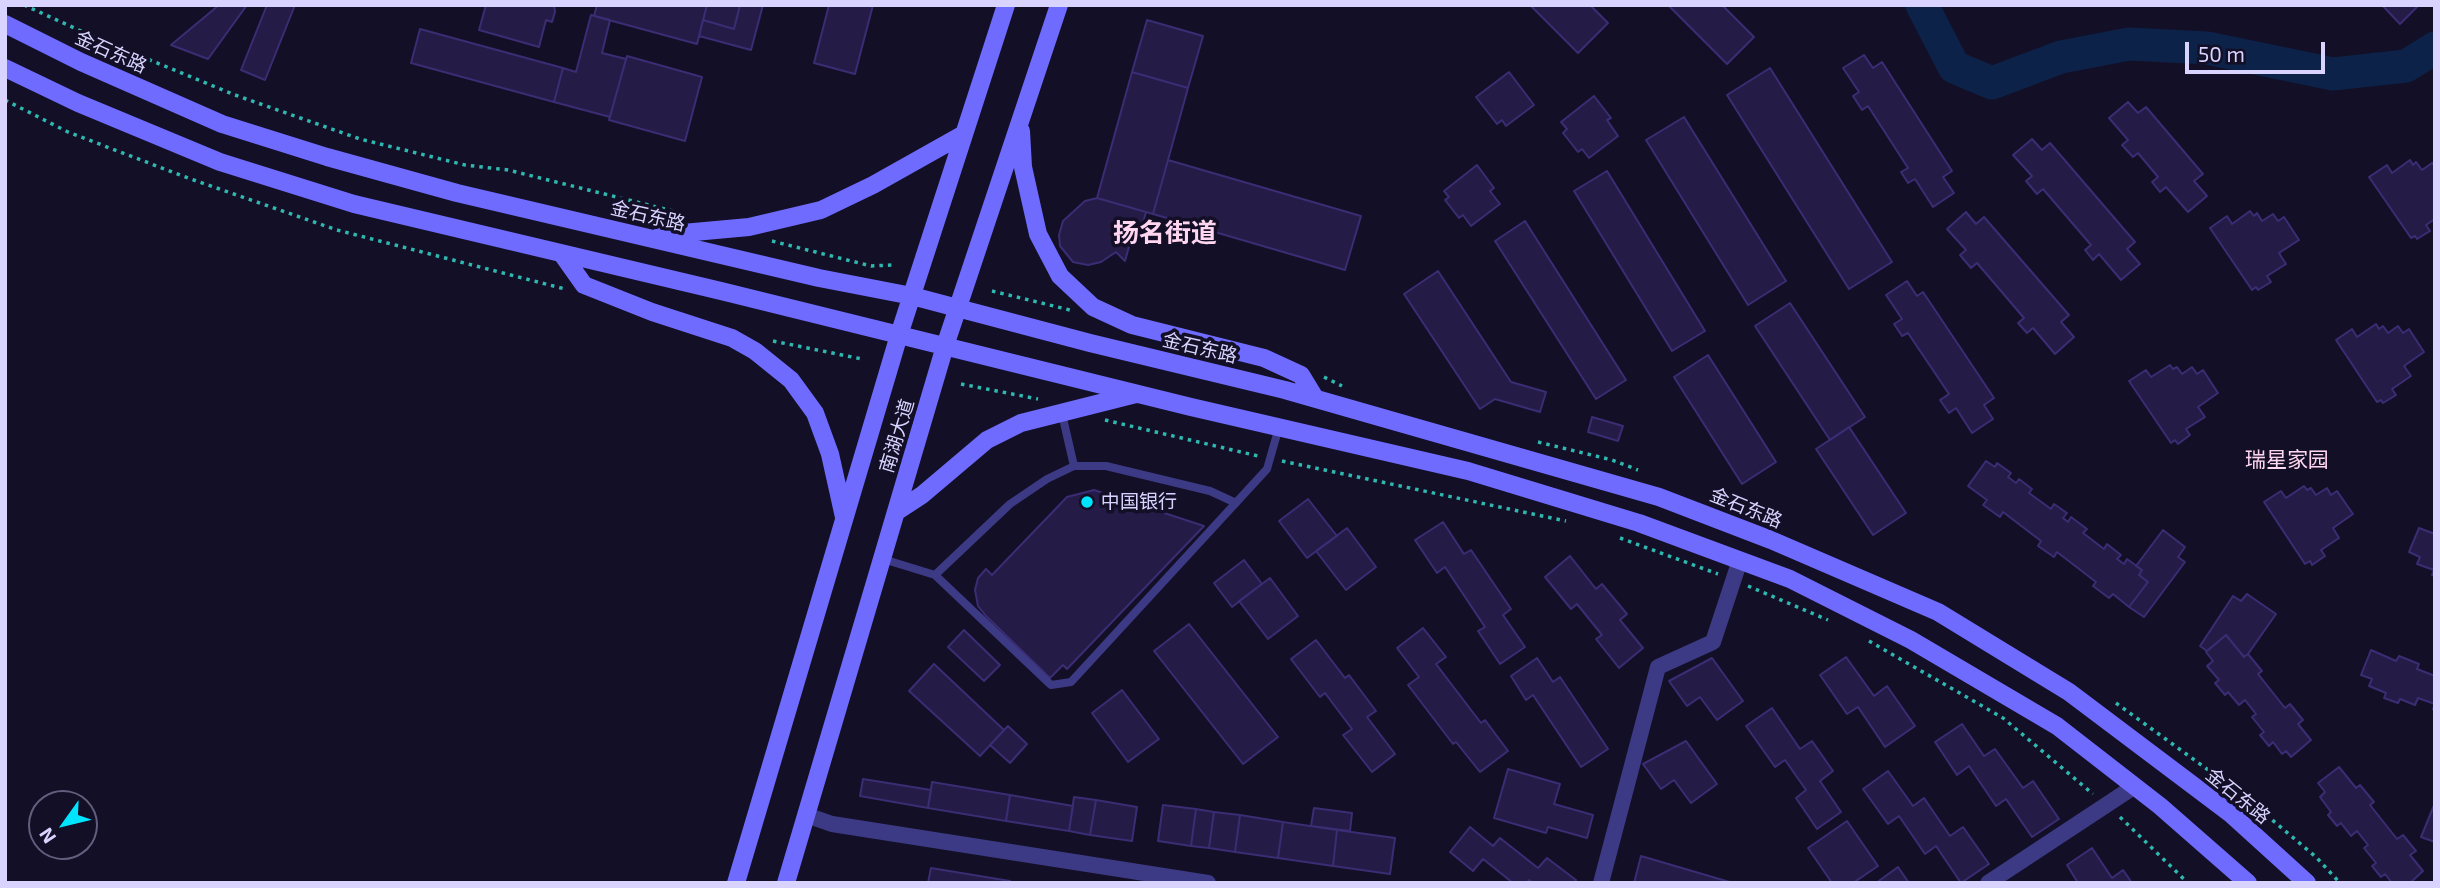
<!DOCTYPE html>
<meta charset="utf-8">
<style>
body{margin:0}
#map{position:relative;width:2440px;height:888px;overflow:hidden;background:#130f26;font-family:"Exo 2",sans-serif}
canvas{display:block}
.frame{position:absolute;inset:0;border:7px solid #d9d4ff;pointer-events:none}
.north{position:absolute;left:28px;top:790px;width:70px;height:70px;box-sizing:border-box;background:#130f26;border:2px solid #625e7d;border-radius:50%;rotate:236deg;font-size:19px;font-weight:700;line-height:28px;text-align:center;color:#d9d4ff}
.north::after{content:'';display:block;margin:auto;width:24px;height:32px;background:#00e5ff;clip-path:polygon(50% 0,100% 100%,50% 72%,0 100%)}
.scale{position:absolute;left:2185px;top:42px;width:140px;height:32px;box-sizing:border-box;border:4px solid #d9d4ff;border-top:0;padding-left:9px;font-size:21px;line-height:24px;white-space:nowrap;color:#d9d4ff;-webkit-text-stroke:5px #130f26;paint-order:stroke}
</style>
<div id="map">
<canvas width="2440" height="888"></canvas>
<div class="frame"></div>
<div class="north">N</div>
<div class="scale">50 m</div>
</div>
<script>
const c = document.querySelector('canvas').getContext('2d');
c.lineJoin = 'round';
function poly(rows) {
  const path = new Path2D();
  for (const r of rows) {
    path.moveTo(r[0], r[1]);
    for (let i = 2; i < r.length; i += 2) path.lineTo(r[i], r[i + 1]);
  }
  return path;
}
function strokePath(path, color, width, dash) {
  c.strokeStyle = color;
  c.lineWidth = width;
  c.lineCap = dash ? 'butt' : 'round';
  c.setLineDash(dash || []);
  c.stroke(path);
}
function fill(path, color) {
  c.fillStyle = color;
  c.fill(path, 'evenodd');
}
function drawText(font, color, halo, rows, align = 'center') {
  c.font = font + ' "Exo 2","Noto Sans SC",sans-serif';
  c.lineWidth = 7;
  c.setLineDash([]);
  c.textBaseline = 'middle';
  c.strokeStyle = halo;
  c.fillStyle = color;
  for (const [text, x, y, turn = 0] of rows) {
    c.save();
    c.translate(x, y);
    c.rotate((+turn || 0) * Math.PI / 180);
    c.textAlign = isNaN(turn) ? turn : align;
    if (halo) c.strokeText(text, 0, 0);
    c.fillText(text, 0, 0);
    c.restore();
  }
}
const river = poly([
 [1922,5,1954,67,1992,83,2061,57,2129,44,2207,48,2333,74,2406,66,2435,48]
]);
const building = poly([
 [219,5,247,5,208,59,171,45,219,5],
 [267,5,295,5,265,80,241,70,267,5],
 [486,5,554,5,555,12,552,22,546,20,539,47,479,30,486,5],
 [597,5,707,5,697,44,594,16,597,5],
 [707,5,740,5,734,29,703,20,707,5],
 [740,5,763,5,751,50,699,36,703,20,734,29,740,5],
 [829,5,873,5,855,74,814,63,829,5],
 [1530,5,1590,5,1608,23,1578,53,1530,5],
 [1668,5,1722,5,1754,37,1727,64,1668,5],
 [2382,5,2419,5,2400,24,2382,5],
 [591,15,610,20,602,53,626,59,610,117,554,102,563,68,576,72,591,15],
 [1147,20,1203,36,1188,88,1132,72,1147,20],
 [420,29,563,68,554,102,411,63,420,29],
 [1864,55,1873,68,1882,62,1952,171,1943,177,1954,193,1933,207,1915,179,1908,183,1901,172,1908,168,1868,106,1862,110,1853,96,1859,92,1843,68,1864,55],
 [627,56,702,77,685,141,609,120,627,56],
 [1770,68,1892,262,1849,289,1727,95,1770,68],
 [1132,72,1188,88,1153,214,1097,198,1132,72],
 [1509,72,1534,105,1506,126,1502,120,1497,124,1476,97,1509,72],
 [1594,96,1611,118,1607,120,1618,136,1589,158,1582,149,1578,152,1563,133,1567,129,1561,122,1594,96],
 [2128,102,2138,113,2146,107,2203,174,2194,181,2207,196,2188,212,2166,187,2160,192,2152,182,2158,177,2138,153,2133,157,2122,145,2128,140,2109,118,2128,102],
 [1684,117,1786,281,1748,305,1646,140,1684,117],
 [2032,139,2042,150,2050,143,2135,242,2127,249,2140,264,2121,280,2099,254,2093,260,2085,250,2091,245,2043,189,2037,194,2026,181,2032,176,2013,155,2032,139],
 [1168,160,1361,216,1345,270,1153,214,1168,160],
 [2410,160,2413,165,2416,162,2422,170,2432,163,2435,166,2435,219,2426,225,2430,231,2417,239,2415,236,2411,238,2369,177,2387,165,2392,173,2410,160],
 [1477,165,1494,188,1490,191,1500,204,1471,226,1463,215,1459,218,1445,200,1449,197,1444,191,1477,165],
 [1607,171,1705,331,1672,351,1574,191,1607,171],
 [1097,198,1146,212,1141,230,1134,229,1125,261,1116,252,1101,262,1088,265,1073,262,1060,246,1059,235,1063,221,1085,201,1097,198],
 [2250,211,2254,216,2257,213,2262,221,2273,214,2278,221,2284,217,2299,240,2279,253,2286,264,2267,276,2271,282,2258,290,2256,287,2252,290,2210,228,2227,216,2232,224,2250,211],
 [1966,212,1976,224,1984,217,2069,315,2061,322,2074,337,2055,354,2033,328,2027,333,2018,323,2024,318,1977,263,1971,268,1960,255,1966,250,1947,229,1966,212],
 [1525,221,1626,380,1596,399,1495,241,1525,221],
 [1438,271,1511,382,1546,392,1540,412,1495,399,1480,409,1404,294,1438,271],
 [1907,281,1917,296,1923,292,1994,398,1984,405,1993,419,1972,433,1956,408,1949,413,1940,400,1949,394,1908,333,1902,336,1894,324,1902,319,1886,295,1907,281],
 [1790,303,1865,417,1830,440,1755,326,1790,303],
 [2376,324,2379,329,2383,326,2388,333,2398,326,2403,333,2409,329,2424,352,2404,366,2411,376,2392,389,2396,395,2383,403,2381,400,2377,402,2336,340,2352,329,2357,337,2376,324],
 [1708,355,1776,462,1742,484,1674,377,1708,355],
 [2170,365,2173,369,2177,367,2182,374,2192,367,2197,374,2203,370,2218,393,2198,407,2205,417,2186,429,2190,435,2178,444,2175,440,2171,443,2129,381,2146,370,2151,377,2170,365],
 [1592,417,1623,426,1618,441,1588,432,1592,417],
 [1849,427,1906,513,1873,535,1816,449,1849,427],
 [1986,461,1995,467,1997,463,2011,473,2008,477,2016,483,2019,479,2032,489,2029,493,2051,509,2054,504,2067,513,2063,518,2068,522,2071,517,2087,529,2083,533,2104,549,2107,544,2121,555,2117,559,2124,564,2127,559,2142,570,2139,575,2148,582,2129,607,2113,594,2109,598,2093,586,2096,582,2057,552,2054,557,2038,546,2041,541,2003,512,2000,517,1983,505,1987,500,1968,486,1986,461],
 [2304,486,2307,490,2311,488,2316,495,2327,488,2331,495,2337,491,2353,514,2333,528,2339,538,2321,550,2325,556,2312,565,2310,561,2305,564,2264,502,2281,491,2286,498,2304,486],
 [1094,490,1204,526,1067,669,1063,665,1050,678,986,616,978,606,975,590,978,578,986,569,992,575,1067,497,1094,490],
 [1308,499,1337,536,1307,558,1279,521,1308,499],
 [1443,522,1464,554,1471,550,1511,609,1503,615,1525,647,1500,664,1478,631,1485,627,1445,567,1437,573,1415,540,1443,522],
 [1347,528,1376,567,1346,590,1316,551,1347,528],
 [2419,528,2435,534,2435,576,2432,575,2434,570,2417,564,2420,557,2409,552,2419,528],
 [2163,530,2185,547,2178,557,2185,562,2144,617,2129,607,2148,582,2139,575,2142,570,2136,566,2163,530],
 [1570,556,1596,589,1602,584,1627,614,1620,620,1643,648,1619,668,1596,639,1602,635,1577,604,1571,609,1545,577,1570,556],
 [1244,560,1262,584,1232,607,1214,583,1244,560],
 [1270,578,1298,616,1268,639,1239,601,1270,578],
 [2247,594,2276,614,2248,654,2244,657,2226,635,2207,651,2200,646,2233,596,2241,601,2247,594],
 [1189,624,1278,737,1243,764,1154,651,1189,624],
 [1423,628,1446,657,1436,664,1481,723,1485,720,1508,751,1480,772,1456,742,1453,744,1408,685,1419,677,1397,648,1423,628],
 [964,630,1000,665,984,681,948,647,964,630],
 [2226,635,2244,657,2248,654,2262,671,2258,674,2285,708,2290,704,2303,720,2298,724,2311,740,2291,757,2286,751,2282,754,2273,742,2269,746,2260,735,2264,732,2252,717,2256,714,2245,700,2239,705,2228,692,2225,695,2215,683,2219,680,2207,666,2213,661,2206,652,2226,635],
 [1316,640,1345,678,1349,675,1376,711,1367,717,1395,754,1372,772,1343,735,1352,729,1325,693,1320,697,1291,659,1316,640],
 [2371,650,2396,661,2399,656,2419,664,2417,669,2435,676,2435,710,2433,709,2435,704,2418,698,2415,705,2400,699,2398,703,2384,698,2386,693,2369,686,2372,679,2361,675,2371,650],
 [1846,657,1874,696,1887,686,1915,726,1885,747,1858,707,1847,714,1820,675,1846,657],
 [1537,658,1553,682,1560,677,1608,749,1581,767,1533,695,1526,700,1511,676,1537,658],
 [1712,658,1743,701,1717,720,1700,697,1687,706,1669,681,1712,658],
 [934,664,1004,730,980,756,909,691,934,664],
 [1122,690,1159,739,1128,762,1092,713,1122,690],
 [1772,708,1800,749,1812,741,1833,771,1820,781,1841,812,1817,829,1796,798,1806,790,1785,760,1775,767,1746,726,1772,708],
 [1962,724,1984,756,1995,749,2023,788,2033,781,2059,819,2032,837,2006,799,1996,806,1969,766,1957,775,1935,742,1962,724],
 [1008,726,1027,744,1010,763,990,745,1008,726],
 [1686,741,1717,784,1691,803,1674,780,1661,789,1643,764,1686,741],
 [2339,767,2356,788,2360,785,2374,802,2370,805,2397,839,2403,835,2416,851,2410,855,2423,871,2410,883,2392,883,2385,874,2381,877,2372,866,2376,863,2364,848,2368,845,2357,831,2351,836,2341,823,2337,826,2328,815,2331,812,2320,797,2325,792,2318,783,2339,767],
 [1508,769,1560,784,1554,804,1593,815,1587,838,1548,827,1546,833,1494,818,1508,769],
 [1888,771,1913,806,1924,798,1950,836,1963,827,1989,864,1961,883,1936,846,1925,854,1899,816,1888,824,1863,789,1888,771],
 [863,779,931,790,928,808,860,796,863,779],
 [932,782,1010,795,1006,821,928,808,932,782],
 [1010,795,1073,806,1069,831,1006,821,1010,795],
 [1074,797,1096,800,1090,835,1069,831,1074,797],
 [1096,800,1137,807,1132,841,1090,835,1096,800],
 [2435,803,2435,842,2421,837,2435,803],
 [1163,805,1196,809,1191,846,1158,841,1163,805],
 [1314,808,1352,813,1350,831,1311,826,1314,808],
 [1196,809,1214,812,1209,848,1191,846,1196,809],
 [1214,812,1240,815,1235,852,1209,848,1214,812],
 [1240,815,1283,822,1278,858,1235,852,1240,815],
 [1847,821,1878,866,1853,883,1832,883,1808,848,1847,821],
 [1283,822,1337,830,1333,866,1278,858,1283,822],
 [1470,827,1493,846,1500,838,1538,868,1547,858,1576,880,1574,883,1533,883,1529,880,1527,883,1513,883,1483,859,1473,871,1450,852,1470,827],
 [1337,830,1395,838,1390,874,1333,866,1337,830],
 [2092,848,2112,878,2123,870,2132,883,2078,883,2067,865,2092,848],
 [1641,856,1733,883,1634,883,1641,856],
 [1898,867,1909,883,1876,883,1898,867],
 [931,868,1010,881,1010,883,928,883,931,868]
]);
const path = poly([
 [24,5,94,37,235,95,360,139,465,165,508,170,685,214],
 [5,100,68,132,188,178,337,230,565,289],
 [772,241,871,266,893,265],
 [992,291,1070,310],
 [773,341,862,359],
 [1324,377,1342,386],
 [961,384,1038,399],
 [1105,420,1258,456],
 [1538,442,1612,460,1638,470],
 [1282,461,1566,521],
 [1620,538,1718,574],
 [1748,586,1828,620],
 [1869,641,2003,718,2093,794],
 [2116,703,2244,796,2316,857,2340,883],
 [2120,817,2188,883]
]);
const lane = poly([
 [1062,414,1074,466],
 [883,559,935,575,1051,685,1071,682,1267,469,1279,427],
 [935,575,1010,504,1047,479,1074,466,1106,466,1210,491,1236,503]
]);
const street = poly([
 [806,815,832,824,1208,883],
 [1601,883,1658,667,1713,642,1740,560],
 [1988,883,2135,786]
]);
const secondary = poly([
 [5,24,81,62,222,124,327,157,457,193,819,278,912,296,1090,343,1285,390,1659,497,1771,540,1938,612,2069,692,2231,814,2307,883],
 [5,68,78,103,220,162,354,204,721,291,1191,407,1468,471,1639,523,1790,579,1911,640,2057,726,2160,806,2248,883],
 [1021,131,1023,167,1038,234,1060,276,1093,307,1132,325,1264,358,1301,375,1315,398],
 [661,235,749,227,821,210,873,185,962,135],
 [562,254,584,285,652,312,732,338,755,351,791,380,815,413,830,454,844,517],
 [896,512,922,495,987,440,1021,423,1136,394],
 [736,883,899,335,1006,5],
 [786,883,945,346,1059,5]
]);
const markers = [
 [1087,502,7,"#00e5ff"]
];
const streetNames = [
 ["金石东路",111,52,24],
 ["金石东路",648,216,13],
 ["金石东路",1200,348,13],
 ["南湖大道",897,436,-73],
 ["金石东路",1746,508,22],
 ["金石东路",2238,796,39]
];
const poiNames = [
 ["中国银行",1101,502]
];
const neighbourhoodNames = [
 ["瑞星家园",2287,460]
];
const districtNames = [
 ["扬名街道",1165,233]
];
strokePath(river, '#0c2248', 33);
fill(building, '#241b47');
strokePath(building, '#3b2d73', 2);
strokePath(path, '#2fb8b0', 3.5, [3.5, 5]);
strokePath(lane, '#3d3a85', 8);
strokePath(street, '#3d3a85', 16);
strokePath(secondary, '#6f6bff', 18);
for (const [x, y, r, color] of markers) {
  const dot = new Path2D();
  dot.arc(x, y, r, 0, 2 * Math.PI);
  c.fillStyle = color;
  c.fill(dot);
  strokePath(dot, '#130f26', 2.5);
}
drawText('19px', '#d9d4ff', '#130f26', streetNames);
drawText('19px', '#d9d4ff', '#130f26', poiNames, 'left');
drawText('21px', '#ffd6f0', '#130f26', neighbourhoodNames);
drawText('bold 26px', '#ffd6f0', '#130f26', districtNames);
</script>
